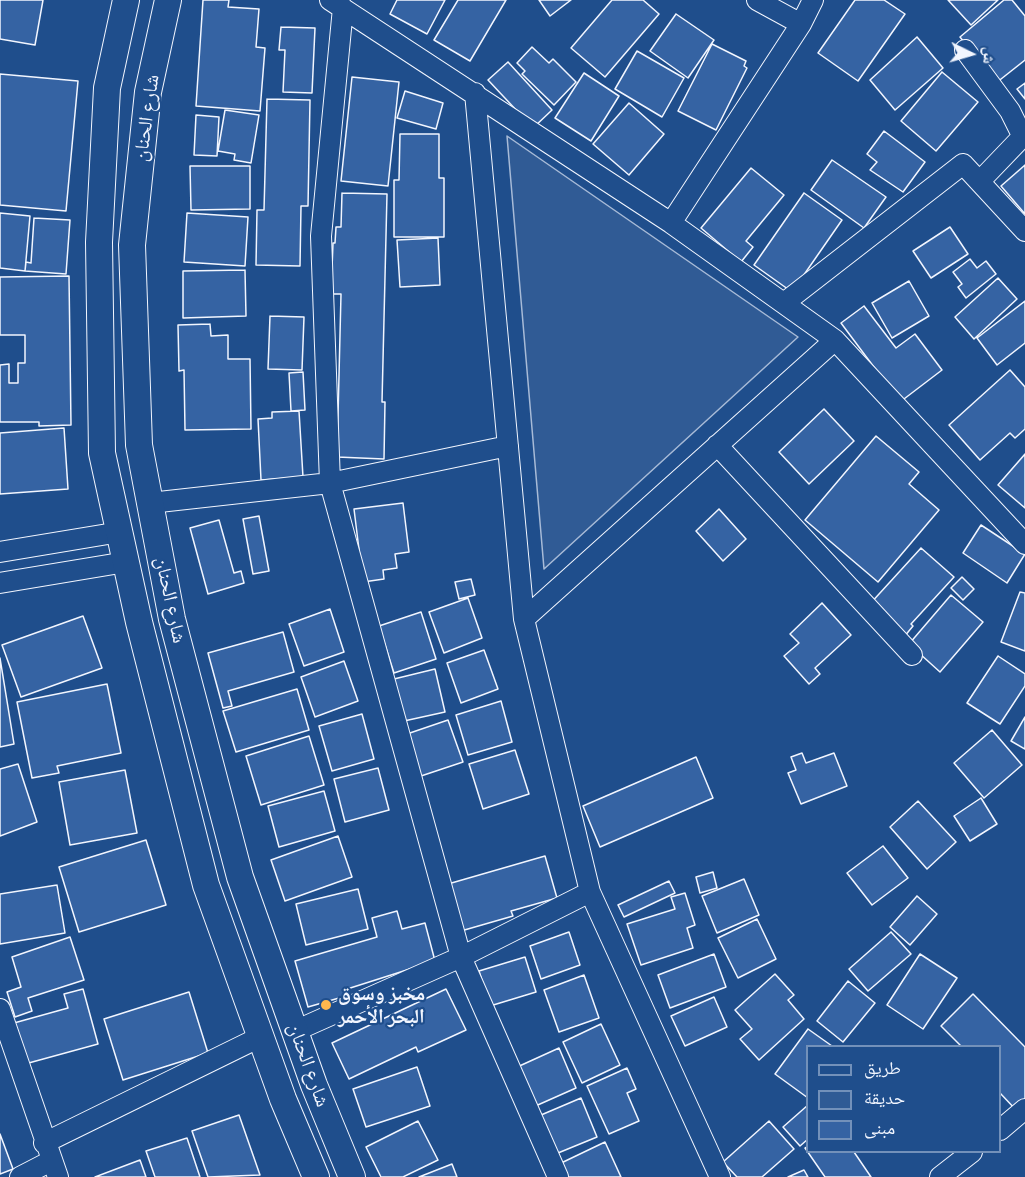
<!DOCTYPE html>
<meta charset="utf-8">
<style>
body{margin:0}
#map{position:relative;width:1025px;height:1177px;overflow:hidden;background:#1f4e8c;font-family:"Fira Sans Condensed","Noto Naskh Arabic",sans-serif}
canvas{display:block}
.legend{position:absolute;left:806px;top:1045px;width:195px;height:108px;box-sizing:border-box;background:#1f4e8c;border:2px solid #7391ba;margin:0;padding:8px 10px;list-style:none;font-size:18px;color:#f2f6ff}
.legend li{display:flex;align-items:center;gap:12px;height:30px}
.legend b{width:30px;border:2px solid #7391ba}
.north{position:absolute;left:941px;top:24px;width:60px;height:60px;-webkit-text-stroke:4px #1f4e8c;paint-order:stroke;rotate:95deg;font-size:16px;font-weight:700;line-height:24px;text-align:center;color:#f2f6ff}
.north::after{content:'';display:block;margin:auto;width:21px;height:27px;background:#f2f6ff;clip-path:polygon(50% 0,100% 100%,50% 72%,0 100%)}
</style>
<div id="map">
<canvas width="1025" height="1177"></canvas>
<ul class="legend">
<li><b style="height:8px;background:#1f4e8c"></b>طريق</li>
<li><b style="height:16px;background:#305b95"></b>حديقة</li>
<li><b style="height:16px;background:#3563a3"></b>مبنى</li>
</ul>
<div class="north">ش</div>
</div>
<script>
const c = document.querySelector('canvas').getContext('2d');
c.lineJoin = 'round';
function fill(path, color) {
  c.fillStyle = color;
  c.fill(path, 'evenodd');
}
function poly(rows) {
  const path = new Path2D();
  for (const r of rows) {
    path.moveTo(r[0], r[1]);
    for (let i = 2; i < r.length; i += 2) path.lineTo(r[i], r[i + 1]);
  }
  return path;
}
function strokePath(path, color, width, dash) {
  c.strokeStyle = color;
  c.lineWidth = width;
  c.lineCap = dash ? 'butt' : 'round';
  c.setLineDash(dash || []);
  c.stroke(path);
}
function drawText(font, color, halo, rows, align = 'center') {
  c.font = font + ' "Fira Sans Condensed","Noto Naskh Arabic",sans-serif';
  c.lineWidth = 4.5;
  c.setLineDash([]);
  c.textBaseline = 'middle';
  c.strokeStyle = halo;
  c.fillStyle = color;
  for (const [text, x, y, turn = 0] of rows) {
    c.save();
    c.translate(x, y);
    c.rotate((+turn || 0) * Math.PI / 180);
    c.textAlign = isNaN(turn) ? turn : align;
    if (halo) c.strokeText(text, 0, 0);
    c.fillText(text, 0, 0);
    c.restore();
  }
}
const green = poly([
 [507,136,798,337,544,569,507,136]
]);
const building = poly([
 [0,0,43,0,35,45,0,39,0,0],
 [203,0,229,0,228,7,259,9,256,47,265,48,260,111,196,106,203,0],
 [397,0,445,0,427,34,390,14,397,0],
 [458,0,506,0,470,61,434,40,458,0],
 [539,0,571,0,550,16,539,0],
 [612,0,643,0,659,14,605,77,571,48,612,0],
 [855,0,884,0,905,14,858,81,818,53,855,0],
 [948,0,998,0,971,25,948,0],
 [1004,0,1012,0,1025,16,1025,60,996,83,960,37,1004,0],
 [676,14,714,40,688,78,650,51,676,14],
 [281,27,315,28,312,93,283,92,285,50,279,50,281,27],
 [917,37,943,68,895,110,870,80,917,37],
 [712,44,746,61,744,66,747,68,716,130,678,111,712,44],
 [532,47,549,63,553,59,576,82,554,105,522,74,525,71,517,63,532,47],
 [637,51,684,78,662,117,615,89,637,51],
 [508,62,552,110,533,128,488,80,508,62],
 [942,72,978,102,936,151,901,121,942,72],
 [584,73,619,96,591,141,555,118,584,73],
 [0,74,78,81,66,211,0,205,0,74],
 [352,77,399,82,388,186,341,181,352,77],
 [1025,83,1025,99,1017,89,1025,83],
 [405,91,443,103,436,129,397,118,405,91],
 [267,99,310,100,308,206,301,206,300,266,256,265,257,210,264,210,267,99],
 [629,103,664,134,629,175,593,144,629,103],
 [225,110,259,115,251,163,234,160,235,154,218,151,225,110],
 [196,115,219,117,217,156,194,155,196,115],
 [884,131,925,162,903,192,870,170,877,162,867,154,884,131],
 [400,134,439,134,439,178,444,178,444,237,394,237,394,180,399,180,400,134],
 [832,160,886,197,864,228,811,190,832,160],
 [1025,165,1025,214,1001,186,1025,165],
 [190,166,250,166,250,209,191,210,190,166],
 [751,168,784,195,746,241,753,247,741,262,701,228,751,168],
 [342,193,387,194,382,402,385,402,384,459,337,457,341,294,331,294,333,243,335,243,336,227,341,227,342,193],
 [804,193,842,220,792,292,754,265,804,193],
 [0,213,30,216,25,271,0,268,0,213],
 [187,213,248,217,245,266,184,262,187,213],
 [34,218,70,220,66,274,25,271,26,262,31,263,34,218],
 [950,227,968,254,931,278,913,251,950,227],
 [438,238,440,285,400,287,397,240,438,238],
 [970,259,977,268,986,261,996,274,966,298,958,287,962,284,953,272,970,259],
 [245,270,246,316,183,318,183,271,245,270],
 [69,276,71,425,39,426,39,422,0,422,0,365,9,364,9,383,18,383,18,363,25,363,25,335,0,335,0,277,69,276],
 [998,278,1017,299,974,339,955,317,998,278],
 [909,281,929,316,892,338,872,303,909,281],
 [1025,301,1025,343,997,365,977,338,1025,301],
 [864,306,896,348,915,334,942,370,900,402,841,323,864,306],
 [270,316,304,317,302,370,268,369,270,316],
 [210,324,211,336,228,335,228,359,250,359,251,429,185,430,184,370,179,371,178,325,210,324],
 [1010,370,1025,387,1025,429,1015,438,1010,433,980,460,949,425,1010,370],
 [303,372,305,410,291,411,289,373,303,372],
 [824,409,854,441,809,484,779,452,824,409],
 [299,411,303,477,261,480,258,419,272,418,272,412,299,411],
 [64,428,68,489,0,494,0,433,64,428],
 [876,436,919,472,909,484,939,510,878,582,805,520,876,436],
 [1025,454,1025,508,998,485,1025,454],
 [403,503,409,552,395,554,397,568,383,570,384,579,363,582,354,509,403,503],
 [719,509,746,539,723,561,696,531,719,509],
 [259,516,269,571,253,574,243,519,259,516],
 [219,520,234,573,241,571,244,583,208,594,190,528,219,520],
 [981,525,1025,554,1007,583,963,553,981,525],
 [921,548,954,577,911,624,913,626,904,637,869,605,921,548],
 [962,577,974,589,963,600,951,588,962,577],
 [471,579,475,595,459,599,455,582,471,579],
 [1020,592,1025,593,1025,651,1001,642,1020,592],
 [951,595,983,622,940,672,909,644,951,595],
 [468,598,482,638,444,653,429,612,468,598],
 [822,603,851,635,815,668,820,674,809,684,784,656,799,643,790,634,822,603],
 [330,609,344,652,304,666,289,624,330,609],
 [421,612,436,659,394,673,379,626,421,612],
 [83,616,102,668,21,697,2,645,83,616],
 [283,632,294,672,228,691,232,706,223,708,208,653,283,632],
 [484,650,498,689,461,703,447,663,484,650],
 [998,656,1025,674,1025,686,1000,724,967,703,998,656],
 [0,658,14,744,0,747,0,658],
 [344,661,358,701,315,717,301,677,344,661],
 [435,669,445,712,404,721,394,679,435,669],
 [107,684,121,753,57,766,59,773,32,778,17,702,107,684],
 [297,689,309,730,236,752,223,711,297,689],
 [501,701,512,742,468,755,456,715,501,701],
 [362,714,374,759,332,771,319,726,362,714],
 [1025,717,1025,749,1011,741,1025,717],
 [448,720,463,762,418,777,404,735,448,720],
 [992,730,1022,765,984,798,954,763,992,730],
 [309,736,324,785,261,805,246,756,309,736],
 [515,750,529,794,483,809,469,764,515,750],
 [802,753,806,763,834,753,847,786,801,804,788,773,796,770,791,757,802,753],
 [696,757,713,798,600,847,583,806,696,757],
 [18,764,37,822,0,836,0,769,18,764],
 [378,768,389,810,345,822,334,779,378,768],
 [125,770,137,833,70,845,59,782,125,770],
 [324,791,335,831,279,847,268,806,324,791],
 [981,798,997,824,970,841,954,816,981,798],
 [918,801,956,842,927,869,890,827,918,801],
 [338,836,352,877,285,901,271,860,338,836],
 [146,840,166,905,79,932,59,867,146,840],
 [883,846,908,878,872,905,847,873,883,846],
 [545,856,557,898,511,911,513,916,461,931,448,884,545,856],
 [713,872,717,888,700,893,696,877,713,872],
 [744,879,759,915,717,933,702,896,744,879],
 [669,881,675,893,624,917,618,905,669,881],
 [57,885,65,933,0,944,0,894,57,885],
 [358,889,368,929,306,945,296,904,358,889],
 [685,893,695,925,687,928,693,948,641,965,627,924,675,909,671,897,685,893],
 [917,896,937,914,910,945,890,927,917,896],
 [397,911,402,929,425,923,435,961,344,990,346,996,308,1007,295,961,377,937,372,918,397,911],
 [757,919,776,959,738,978,718,938,757,919],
 [569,932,580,965,541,979,530,946,569,932],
 [891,932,911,954,868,991,849,969,891,932],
 [70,937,84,980,28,998,32,1011,15,1017,7,992,21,987,12,957,70,937],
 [714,954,726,987,670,1008,658,975,714,954],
 [920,954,957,978,923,1029,887,1005,920,954],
 [525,957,536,992,490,1006,479,971,525,957],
 [775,974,794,995,788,1000,804,1019,759,1060,740,1039,752,1029,735,1010,775,974],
 [584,975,599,1018,559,1032,544,990,584,975],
 [848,981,875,1003,843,1042,817,1021,848,981],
 [83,989,98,1044,25,1064,14,1023,68,1008,64,994,83,989],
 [446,989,466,1030,418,1052,416,1047,349,1079,332,1043,446,989],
 [189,992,208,1053,123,1080,104,1019,189,992],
 [973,994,1025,1047,1025,1103,1017,1111,1000,1093,1000,1046,961,1046,941,1026,973,994],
 [714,997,727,1027,685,1046,671,1016,714,997],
 [601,1024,620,1065,582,1083,563,1042,601,1024],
 [808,1029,832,1046,808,1046,808,1098,775,1074,808,1029],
 [559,1048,576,1088,531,1108,515,1068,559,1048],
 [417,1067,430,1106,366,1127,353,1089,417,1067],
 [627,1068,636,1089,627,1093,639,1121,609,1134,587,1086,627,1068],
 [581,1098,597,1137,558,1153,559,1156,534,1118,581,1098],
 [808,1105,808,1139,800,1146,783,1127,808,1105],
 [239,1115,260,1175,208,1177,192,1131,239,1115],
 [418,1121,438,1160,403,1177,381,1177,366,1147,418,1121],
 [769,1121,794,1149,762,1177,737,1177,723,1162,769,1121],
 [0,1134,13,1169,0,1174,0,1134],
 [187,1138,200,1177,155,1177,146,1151,187,1138],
 [605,1142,621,1177,562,1177,557,1165,605,1142],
 [808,1146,808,1152,854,1152,871,1177,825,1177,805,1148,808,1146],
 [140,1160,146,1177,95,1177,140,1160],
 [452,1164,457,1177,419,1177,452,1164],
 [804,1170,808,1177,788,1177,804,1170]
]);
const minor = poly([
 [330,0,671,223,835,340,1025,544],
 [757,0,801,24],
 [343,8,321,236,330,483,461,957,558,1177],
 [965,50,1010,111,1022,135],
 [475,93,524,619,590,892,720,1177],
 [980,181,1025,134],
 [671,223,801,24,813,0],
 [784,303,963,164,1025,231],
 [717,445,912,655],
 [150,503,330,483,508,446],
 [0,552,120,532],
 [0,583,126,562],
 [524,619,835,340],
 [0,1009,58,1177],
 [295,1031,461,957,590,892],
 [1000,1130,1025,1109],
 [44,1143,260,1037],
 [20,1177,51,1161],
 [940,1177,972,1152]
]);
const major = poly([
 [126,0,107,88,99,242,102,453,139,622,206,885,283,1099,316,1177],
 [168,0,148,92,132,245,139,445,172,619,240,877,314,1085,352,1177]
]);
const markers = [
 [326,1005,6,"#ffb74d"]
];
const streetNames = [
 ["شارع الحنان",147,118,-82],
 ["شارع الحنان",170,600,78],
 ["شارع الحنان",308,1065,70]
];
const poiNames = [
 ["مخبز وسوق",338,994],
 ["البحر الأحمر",338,1017]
];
fill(green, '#305b95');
strokePath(green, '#a8bbd7', 1.5);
fill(building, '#3563a3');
strokePath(building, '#f2f6ff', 1.5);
strokePath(minor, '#f2f6ff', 22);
strokePath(major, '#f2f6ff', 28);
strokePath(minor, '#1f4e8c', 20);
strokePath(major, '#1f4e8c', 26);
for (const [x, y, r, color] of markers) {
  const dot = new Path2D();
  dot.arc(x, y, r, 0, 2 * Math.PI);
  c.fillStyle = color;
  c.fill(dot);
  strokePath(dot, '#1f4e8c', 2);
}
drawText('20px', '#f2f6ff', '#1f4e8c', streetNames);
drawText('bold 20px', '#f2f6ff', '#1f4e8c', poiNames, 'left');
</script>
